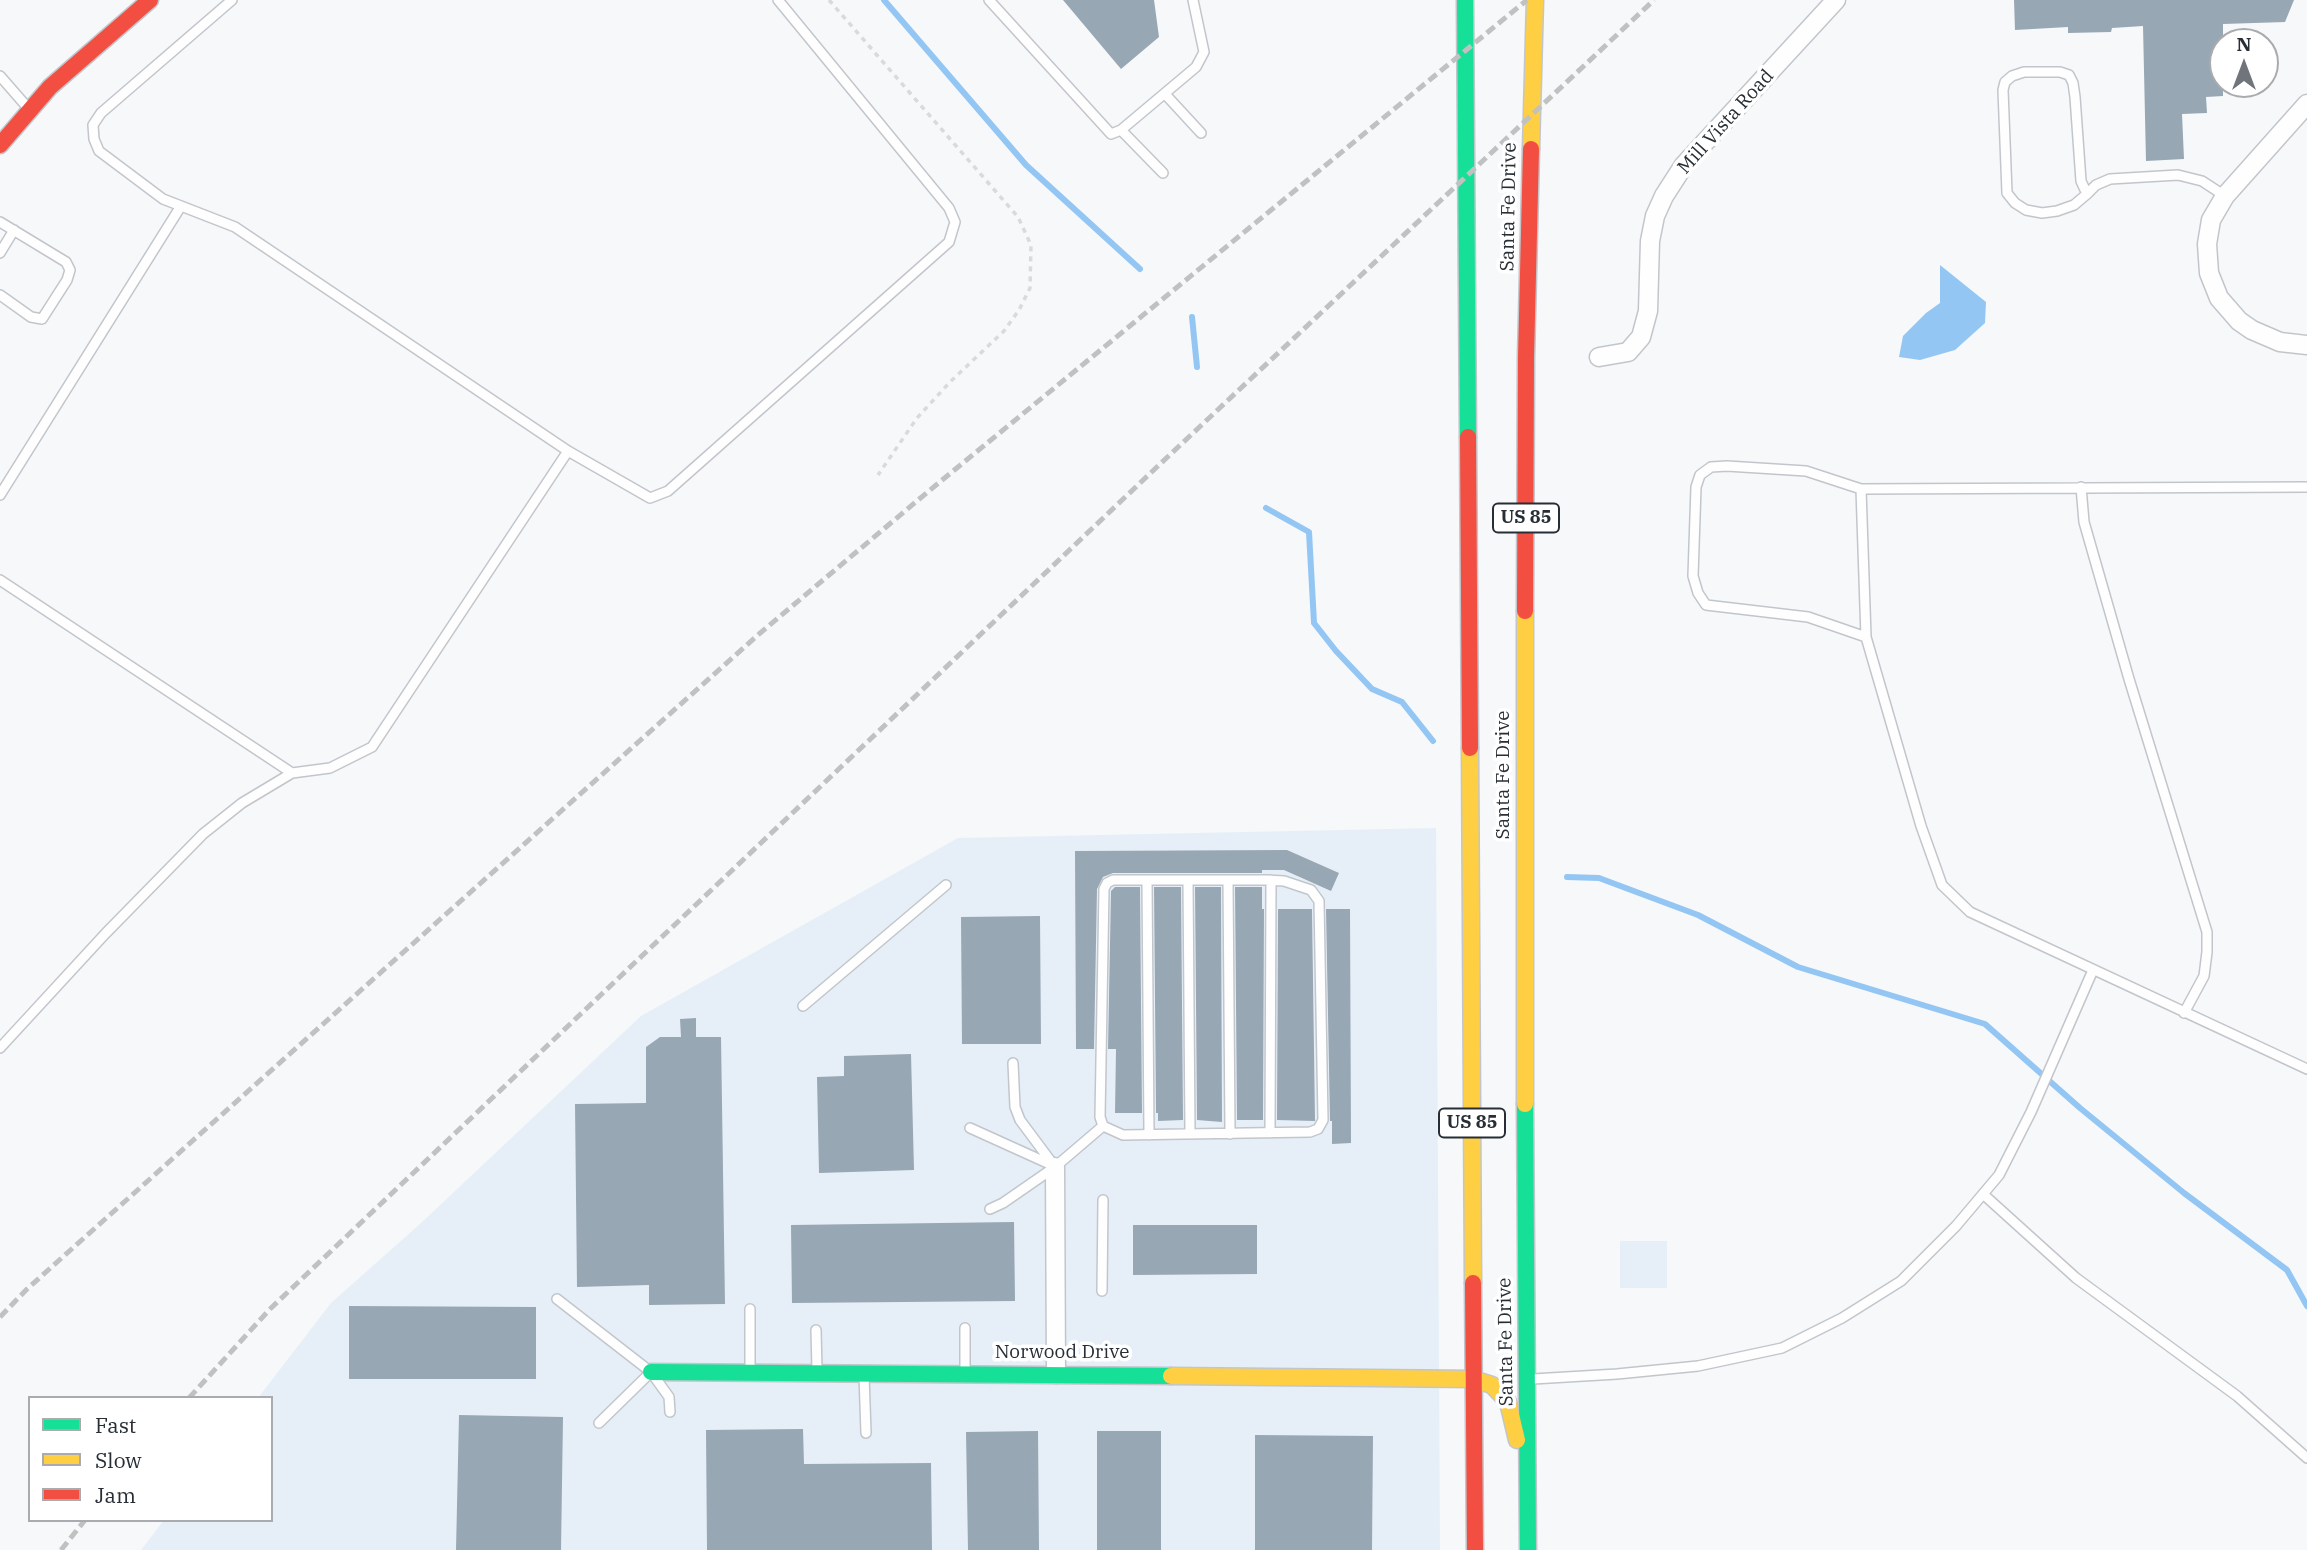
<!DOCTYPE html>
<style>
body{margin:0}
#map{position:relative;width:2307px;height:1550px;overflow:hidden;background:#f6f8fa;font-family:"IBM Plex Serif",serif}
canvas{display:block}
.legend{position:absolute;left:28px;top:1396px;width:245px;height:126px;box-sizing:border-box;background:#fff;border:2px solid #a9abae;margin:0;padding:9px 12px;list-style:none;font-size:21px;color:#272e35}
.legend li{display:flex;align-items:center;gap:14px;height:35px}
.legend b{width:35px;border:2px solid #a9abae}
.north{position:absolute;left:2209px;top:28px;width:70px;height:70px;box-sizing:border-box;background:#fff;border:2px solid #a9abae;border-radius:50%;rotate:0deg;font-size:19px;font-weight:700;line-height:28px;text-align:center;color:#272e35}
.north::after{content:'';display:block;margin:auto;width:24px;height:32px;background:#6f757a;clip-path:polygon(50% 0,100% 100%,50% 72%,0 100%)}
</style>
<div id="map">
<canvas width="2307" height="1550"></canvas>
<ul class="legend">
<li><b style="height:9px;background:#16e098"></b>Fast</li>
<li><b style="height:9px;background:#ffcf43"></b>Slow</li>
<li><b style="height:9px;background:#f24e42"></b>Jam</li>
</ul>
<div class="north">N</div>
</div>
<script>
const c = document.querySelector('canvas').getContext('2d');
c.lineJoin = 'round';
function fill(path, color) {
  c.fillStyle = color;
  c.fill(path, 'evenodd');
}
function poly(rows) {
  const path = new Path2D();
  for (const r of rows) {
    path.moveTo(r[0], r[1]);
    for (let i = 2; i < r.length; i += 2) path.lineTo(r[i], r[i + 1]);
  }
  return path;
}
function strokePath(path, color, width, dash) {
  c.strokeStyle = color;
  c.lineWidth = width;
  c.lineCap = dash ? 'butt' : 'round';
  c.setLineDash(dash || []);
  c.stroke(path);
}
function drawText(font, color, halo, rows, align = 'center') {
  c.font = font + ' "IBM Plex Serif",serif';
  c.lineWidth = 7;
  c.setLineDash([]);
  c.textBaseline = 'middle';
  c.strokeStyle = halo;
  c.fillStyle = color;
  for (const [text, x, y, turn = 0] of rows) {
    c.save();
    c.translate(x, y);
    c.rotate((+turn || 0) * Math.PI / 180);
    c.textAlign = isNaN(turn) ? turn : align;
    if (halo) c.strokeText(text, 0, 0);
    c.fillText(text, 0, 0);
    c.restore();
  }
}
const built = poly([
 [1436,828,1440,1550,141,1550,164,1520,271,1520,271,1398,258,1398,331,1303,420,1224,641,1016,958,838],
 [1620,1241,1667,1241,1667,1288,1620,1288]
]);
const water = poly([
 [1940,265,1986,302,1985,323,1955,350,1920,360,1899,357,1903,336,1926,313,1940,303]
]);
const stream = poly([
 [884,0,1026,165,1140,269],
 [1192,317,1197,367],
 [1266,508,1309,532,1314,623,1336,651,1372,689,1402,702,1433,741],
 [1567,877,1599,878,1698,915,1798,967,1985,1024,2080,1108,2184,1193,2287,1270,2307,1306]
]);
const building = poly([
 [1063,0,1154,0,1159,37,1121,69],
 [2014,0,2294,0,2285,22,2223,24,2223,96,2206,97,2207,113,2182,114,2184,159,2146,161,2143,26,2112,28,2111,32,2068,33,2068,27,2015,30],
 [1287,850,1339,873,1331,891,1284,870,1262,870,1262,873,1113,873,1103,877,1097,889,1094,1049,1076,1049,1075,851],
 [1115,887,1140,887,1142,1113,1115,1113,1116,1049,1108,1049,1111,891],
 [1154,887,1181,887,1183,1120,1158,1121,1158,1113,1156,1113],
 [1195,887,1221,887,1222,1122,1197,1120],
 [1235,887,1262,887,1262,909,1264,909,1263,1120,1237,1120],
 [1278,909,1312,909,1315,1121,1277,1120],
 [1326,909,1350,909,1351,1143,1332,1144,1332,1121,1330,1121],
 [1040,916,1041,1044,962,1044,961,917],
 [696,1018,696,1037,721,1037,725,1304,649,1305,649,1285,577,1287,575,1104,646,1103,646,1047,660,1037,681,1037,680,1019],
 [911,1054,914,1170,819,1173,817,1077,844,1076,844,1056],
 [1014,1222,1015,1301,792,1303,791,1225],
 [1133,1225,1257,1225,1257,1274,1133,1275],
 [349,1306,536,1307,536,1379,349,1379],
 [459,1415,563,1417,561,1550,456,1550],
 [803,1429,804,1464,931,1463,932,1550,707,1550,706,1430],
 [1038,1431,1039,1550,968,1550,966,1432],
 [1097,1431,1161,1431,1161,1550,1097,1550],
 [1255,1435,1373,1436,1372,1550,1255,1550]
]);
const path = poly([
 [829,0,1018,217,1031,245,1030,288,1019,310,1004,331,950,382,917,418,878,475]
]);
const lane = poly([
 [232,0,101,113,93,125,94,139,99,151,163,199,235,227,568,451,650,498,668,491,949,242,955,222,949,208,778,0],
 [989,0,1111,134,1121,130,1196,67,1204,52,1193,0],
 [0,76,28,108],
 [1165,94,1201,133],
 [1121,130,1163,173],
 [2087,194,2081,181,2075,97,2073,83,2069,75,2060,72,2024,72,2012,76,2005,82,2003,90,2007,193,2015,203,2026,210,2042,213,2057,211,2074,205,2087,194,2096,185,2110,179,2178,175,2202,181,2225,196],
 [0,222,66,262,70,270,67,280,42,319,31,317,0,295],
 [0,253,14,230],
 [2081,487,2084,522,2129,679,2207,932,2207,952,2204,976,2184,1013],
 [2307,487,1861,489,1866,637,1921,826,1942,885,1970,912,2307,1069],
 [1861,489,1806,471,1727,466,1711,467,1700,475,1696,487,1693,576,1698,593,1706,605,1808,617,1866,637],
 [0,495,181,206],
 [0,580,292,773,242,803,203,834,105,934,0,1048],
 [292,773,330,768,372,747,568,451],
 [1147,880,1149,1135],
 [1188,880,1190,1134],
 [1228,880,1230,1134],
 [803,1006,946,885],
 [1013,1063,1015,1107,1020,1120,1055,1167],
 [970,1128,1054,1166],
 [1270,1133,1271,880],
 [1983,1194,2076,1278,2237,1396,2307,1458],
 [990,1209,1003,1203,1055,1167,1103,1126,1100,1117,1104,889,1107,883,1113,880,1266,880,1284,881,1311,890,1319,901,1323,1120,1318,1129,1310,1132,1123,1135,1103,1126],
 [1102,1291,1103,1200],
 [557,1299,651,1372,669,1397,670,1412],
 [750,1309,750,1370],
 [965,1328,965,1371],
 [816,1330,817,1370],
 [864,1375,866,1433],
 [1533,1379,1617,1374,1698,1366,1782,1348,1842,1318,1901,1281,1956,1226,1999,1175,2031,1112,2093,970],
 [599,1423,650,1373]
]);
const street = poly([
 [2307,104,2225,196,2211,220,2207,244,2209,273,2219,298,2239,321,2252,330,2280,342,2307,345],
 [1599,357,1628,352,1641,337,1648,311,1650,241,1655,216,1664,196,1684,165,1836,0],
 [1055,1167,1056,1374]
]);
const fast = poly([
 [1465,0,1468,437],
 [1525,1104,1528,1550],
 [651,1372,1171,1376]
]);
const slow = poly([
 [1531,149,1535,0],
 [1470,748,1473,1283],
 [1525,1104,1525,611],
 [1171,1376,1473,1379],
 [1473,1379,1492,1385,1508,1402,1517,1440]
]);
const jam = poly([
 [0,145,50,87,150,0],
 [1468,437,1470,748],
 [1525,611,1526,357,1531,149],
 [1473,1283,1475,1550]
]);
const rail = poly([
 [0,1317,27,1289,759,634,930,490,1527,0],
 [189,1398,270,1309,1159,465,1654,0],
 [61,1550,85,1520]
]);
const shields = [
 [1526,518,66],
 [1472,1123,66]
];
const shieldNames = [
 ["US 85",1526,518],
 ["US 85",1472,1123]
];
const streetNames = [
 ["Mill Vista Road",1726,122,-48],
 ["Santa Fe Drive",1509,207,-89],
 ["Santa Fe Drive",1504,775,-90],
 ["Santa Fe Drive",1506,1342,-91],
 ["Norwood Drive",1062,1353]
];
fill(built, '#e6eff8');
fill(water, '#94c6f4');
strokePath(stream, '#94c6f4', 6);
fill(building, '#98a7b4');
strokePath(lane, '#c2c6cb', 12);
strokePath(street, '#c2c6cb', 21);
strokePath(fast, '#c2c6cb', 19);
strokePath(slow, '#c2c6cb', 19);
strokePath(jam, '#c2c6cb', 19);
strokePath(path, '#d9dadb', 3.5, [5, 5]);
strokePath(lane, '#fefefe', 9);
strokePath(street, '#fefefe', 18);
strokePath(fast, '#16e098', 16);
strokePath(slow, '#ffcf43', 16);
strokePath(jam, '#f24e42', 16);
strokePath(rail, '#c0c1c1', 5, [10, 5]);
for (const [x, y, w] of shields) {
  const box = new Path2D();
  box.roundRect(x - w / 2, y - 14.5, w, 29, 5);
  c.fillStyle = '#fff';
  c.fill(box);
  strokePath(box, '#272e35', 2);
}
drawText('bold 18px', '#272e35', null, shieldNames);
drawText('19px', '#272e35', '#fff', streetNames);
</script>
